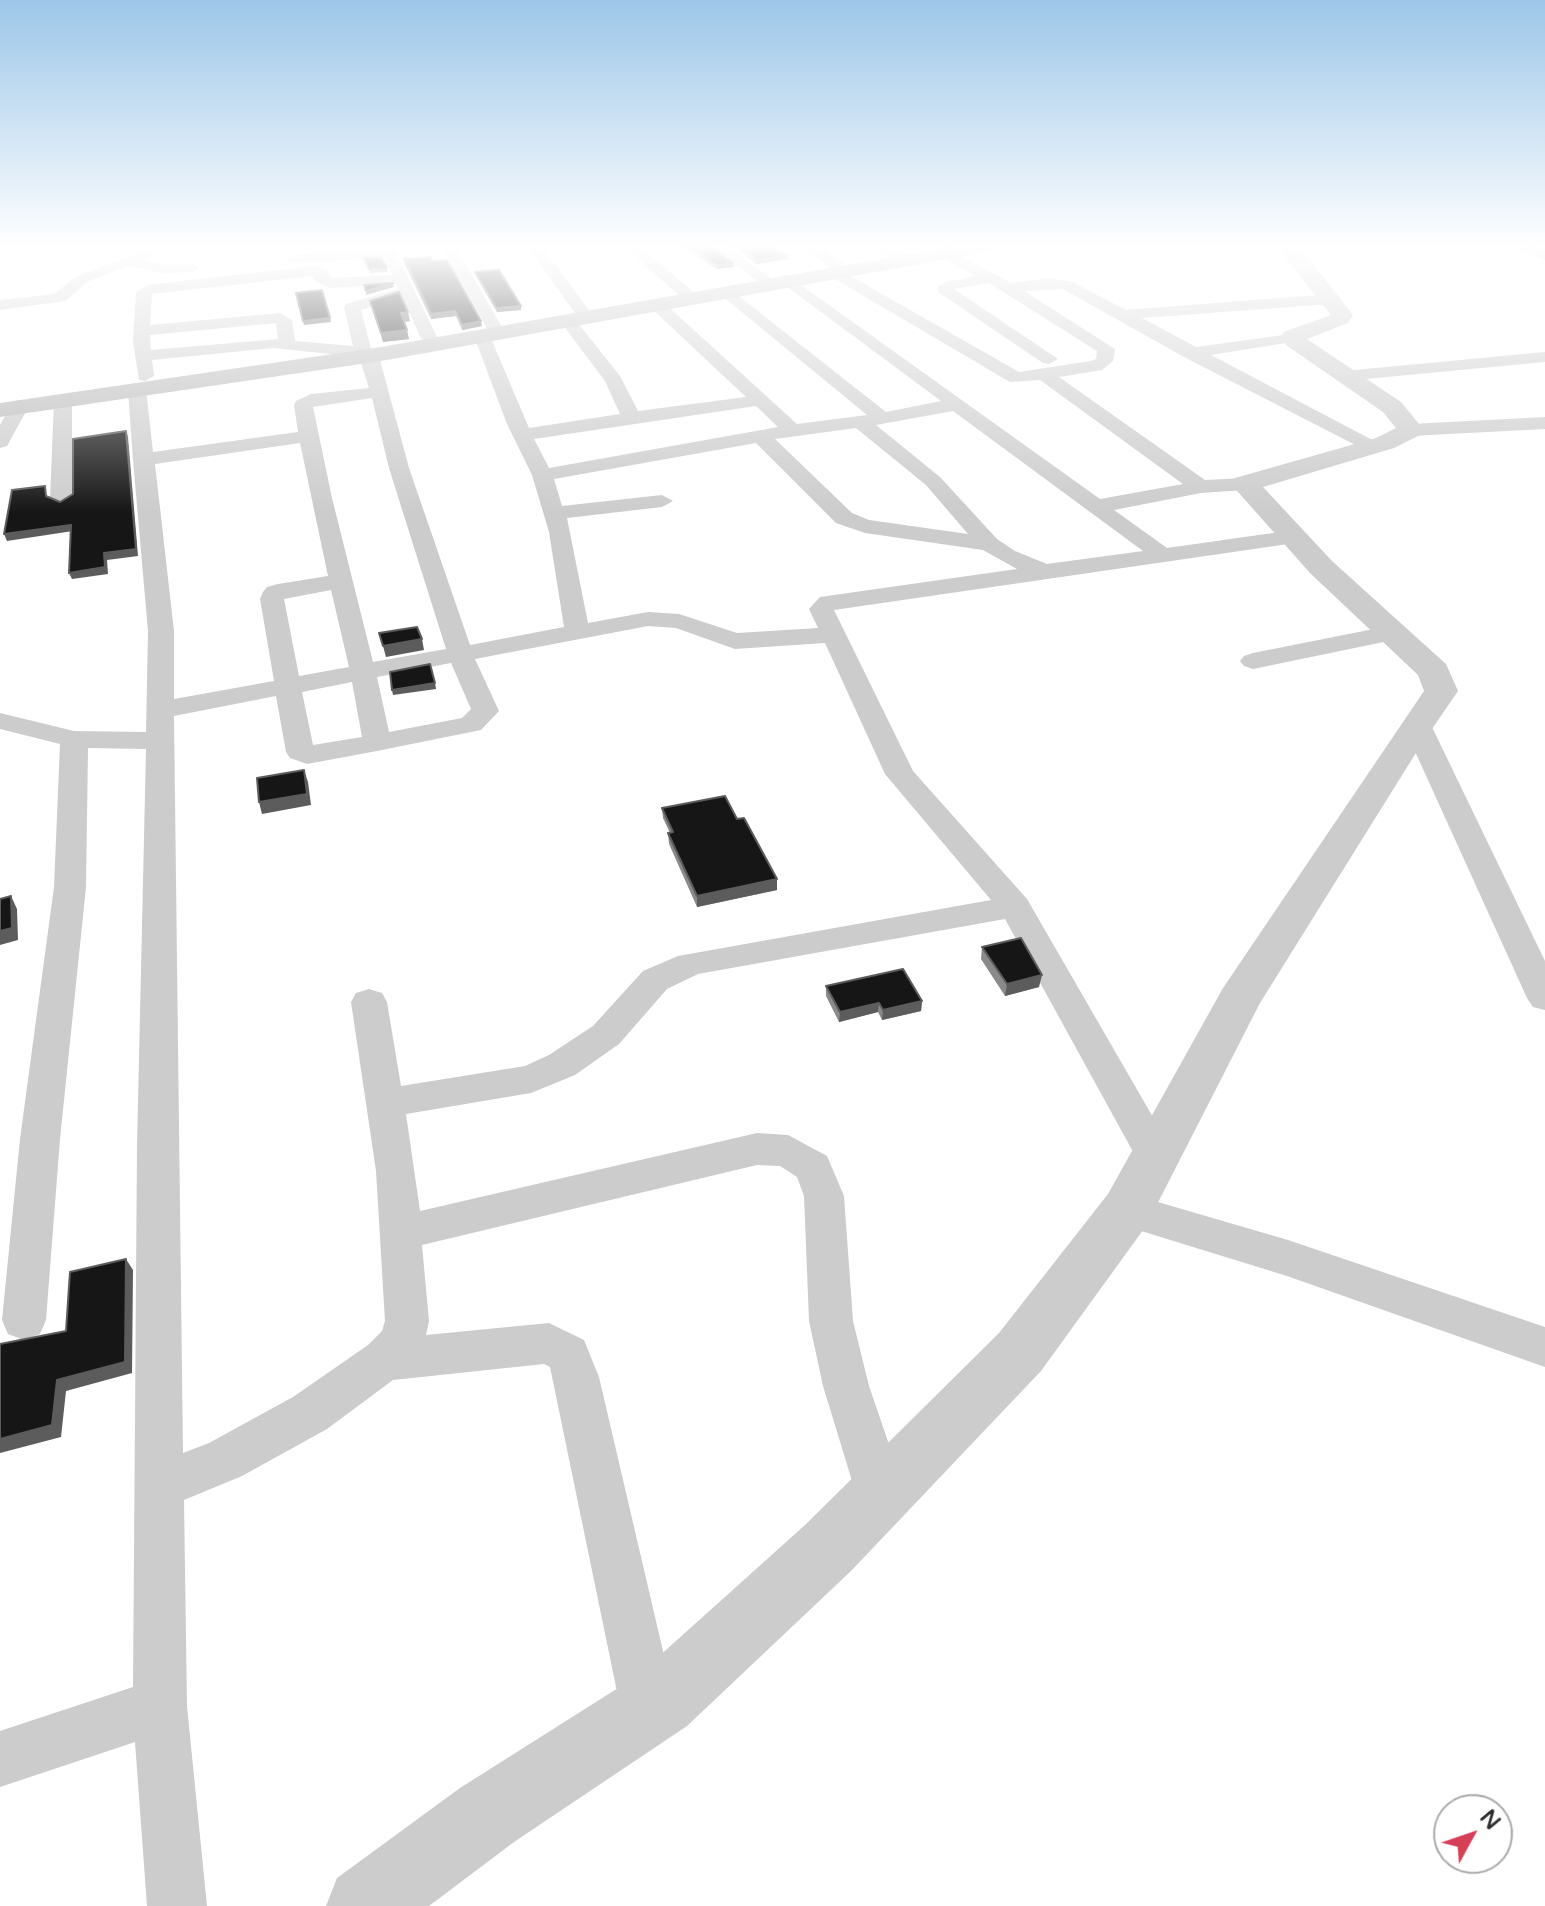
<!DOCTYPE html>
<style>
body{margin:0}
#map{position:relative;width:1545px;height:1906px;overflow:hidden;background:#fff;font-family:"Varela Round",sans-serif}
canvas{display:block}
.north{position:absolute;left:1433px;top:1794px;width:80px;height:80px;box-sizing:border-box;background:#fff;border:2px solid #acacac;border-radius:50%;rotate:50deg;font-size:22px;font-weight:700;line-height:32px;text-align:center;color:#2f2f2f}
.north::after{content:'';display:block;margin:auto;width:28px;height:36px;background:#d73f56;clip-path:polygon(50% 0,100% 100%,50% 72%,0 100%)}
</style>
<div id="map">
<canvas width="1545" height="1906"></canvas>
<div class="north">N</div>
</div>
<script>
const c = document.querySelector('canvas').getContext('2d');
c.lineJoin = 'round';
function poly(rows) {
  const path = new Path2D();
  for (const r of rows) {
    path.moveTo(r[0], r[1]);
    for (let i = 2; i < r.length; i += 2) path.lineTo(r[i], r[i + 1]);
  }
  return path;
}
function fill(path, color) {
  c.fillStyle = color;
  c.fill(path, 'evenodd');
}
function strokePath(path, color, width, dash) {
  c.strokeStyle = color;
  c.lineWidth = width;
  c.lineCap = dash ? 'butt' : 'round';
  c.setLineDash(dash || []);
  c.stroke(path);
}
const minor = poly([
 [441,246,455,246,506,334,504,338,492,338,490,334,441,246],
 [527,246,541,246,594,317,592,320,580,320,527,246],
 [624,246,639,246,697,295,697,301,685,301,624,246],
 [711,246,727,246,777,283,769,288,764,286,711,246],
 [800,246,817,246,849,267,852,270,847,274,1019,372,1091,361,1096,359,1097,351,989,283,954,289,1058,359,1049,364,1043,363,938,292,938,286,946,282,976,276,940,256,940,250,950,250,1011,283,1049,278,1072,282,1126,310,1331,294,1339,299,1331,304,1142,318,1196,347,1298,333,1300,337,1292,342,1211,355,1378,443,1381,447,1371,453,1184,357,1063,289,1024,291,1115,349,1113,361,1102,370,1059,377,1205,480,1245,478,1255,484,1245,490,1201,493,1114,510,1167,548,1294,530,1305,537,1302,542,834,610,913,771,1027,899,1176,1157,1170,1168,1156,1173,1142,1168,1005,919,698,974,667,989,619,1044,575,1075,531,1093,406,1114,420,1211,757,1133,788,1135,827,1156,844,1196,853,1321,869,1386,906,1494,898,1511,881,1518,864,1511,856,1494,823,1386,809,1321,804,1196,797,1177,780,1166,757,1165,422,1245,429,1321,426,1335,549,1323,584,1340,599,1377,677,1711,668,1730,649,1739,630,1730,621,1711,550,1367,544,1364,393,1380,327,1429,242,1476,184,1500,187,1706,207,1906,147,1906,135,1742,0,1787,0,1731,133,1687,137,1146,146,749,88,748,86,887,60,1139,46,1320,40,1334,24,1340,8,1334,2,1320,20,1139,54,887,60,744,0,729,0,713,74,731,146,732,148,631,133,460,128,390,131,386,137,384,146,390,153,452,298,432,294,405,296,401,311,394,369,388,359,357,273,348,152,360,154,376,145,381,139,380,133,341,136,292,148,285,314,266,326,269,332,278,392,275,384,258,292,263,285,259,292,255,375,248,395,251,441,345,438,349,426,349,402,297,361,310,371,349,379,356,409,468,470,645,564,627,549,532,532,475,507,424,474,336,482,331,490,336,529,428,620,414,605,381,560,321,568,316,574,318,620,376,638,411,746,397,650,307,648,304,656,299,662,301,797,424,867,415,720,294,718,291,726,286,886,412,941,401,782,283,782,277,787,275,1100,499,1183,484,1040,380,1010,382,828,275,825,272,831,268,800,246],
 [313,276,316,282,330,288,396,284,398,289,346,304,344,307,353,346,295,341,292,320,280,313,150,325,152,294,313,276],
 [276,323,278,339,151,350,150,335,276,323],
 [372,398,389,468,446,649,373,662,332,498,313,407,372,398],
 [756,406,778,427,549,468,534,439,756,406],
 [953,411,1143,551,1047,564,1015,551,997,539,940,477,876,425,953,411],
 [856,428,926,485,968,534,869,520,852,513,775,439,856,428],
 [300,443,328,576,278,584,267,587,263,592,260,599,274,681,174,699,174,631,155,464,300,443],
 [756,443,836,523,865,533,983,550,1017,569,820,597,809,609,818,628,737,633,679,614,648,612,588,623,567,518,662,507,673,501,662,495,562,506,554,479,756,443],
 [331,590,349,667,299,676,284,599,331,590],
 [648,626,676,628,735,649,825,643,885,774,991,900,678,956,643,971,593,1026,549,1055,525,1066,401,1086,387,1002,382,993,369,989,356,993,351,1002,376,1171,385,1321,382,1331,368,1345,293,1397,209,1443,183,1453,174,716,276,696,286,752,290,758,307,764,377,751,481,730,499,711,475,659,648,626],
 [451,663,471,709,462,718,389,732,377,677,451,663],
 [352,682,362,737,313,745,302,692,352,682],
 [875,246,892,246,910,260,903,264,898,263,875,246],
 [147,250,154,254,144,260,164,265,192,264,199,268,192,272,164,273,128,266,87,282,65,301,0,310,0,300,54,294,77,276,147,250],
 [1545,352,1545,362,1344,381,1335,376,1344,371,1545,352],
 [63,394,72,400,72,500,61,506,50,500,54,400,63,394],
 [20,400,29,406,7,446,0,448,0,425,13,402,20,400],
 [1545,417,1545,429,1411,436,1401,430,1411,424,1545,417],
 [1394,625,1403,628,1407,633,1403,638,1253,669,1244,666,1240,661,1244,656,1253,653,1394,625],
 [1417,717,1427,719,1431,725,1545,961,1545,1010,1533,1007,1527,998,1403,725,1407,719,1417,717],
 [1127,1193,1288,1240,1545,1327,1545,1367,1287,1276,1112,1222,1106,1210,1112,1198,1127,1193]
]);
const tertiary = poly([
 [1281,246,1299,246,1353,315,1348,323,1307,339,1401,402,1424,430,1420,435,1394,448,1263,487,1332,561,1446,664,1458,691,1419,748,1260,1003,1146,1226,1041,1371,851,1571,687,1726,514,1842,429,1906,326,1906,337,1878,460,1788,637,1676,805,1525,999,1333,1108,1194,1223,988,1424,691,1418,675,1310,573,1231,484,1235,478,1376,438,1396,428,1383,412,1286,345,1281,337,1284,332,1331,315,1284,256,1281,246]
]);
const secondary = poly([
 [956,246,996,246,987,252,381,361,0,417,0,403,381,347,956,246],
 [1514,246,1545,248,1545,260,1516,250,1514,246]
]);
const wall = poly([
 [684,246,711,246,734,267,717,269,684,248],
 [732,246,773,246,788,259,756,264],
 [364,258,387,268,387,272,370,273],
 [404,259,432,261,482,326,462,330,456,316,431,319,404,263],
 [475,272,521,306,521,310,497,312,476,276],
 [370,301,410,321,404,322,409,339,383,342],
 [662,808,737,819,777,879,777,890,697,907,669,844,668,833,670,833,663,818],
 [982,947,1039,987,1005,996,981,959],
 [826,986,922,1001,921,1011,882,1020,878,1012,839,1022,826,996]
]);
const shadedWall = poly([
 [788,255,788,259,756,264,756,260],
 [733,263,734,267,717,269,717,265],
 [393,283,394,287,366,295,366,291],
 [521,306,521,310,497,312,496,308],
 [455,311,456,316,431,319,431,314],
 [408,312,410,321,402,322,401,313],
 [330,318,331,322,304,325,303,321],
 [481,321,482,326,462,330,462,325],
 [407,330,409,339,383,342,381,333],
 [126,431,128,437,138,556,107,560,108,574,72,579,69,573,104,553],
 [71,525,73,531,7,541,4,534],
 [422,639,424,650,386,657,383,646],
 [435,683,436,689,393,695,392,690],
 [304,770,308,782,311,805,262,814,259,802],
 [777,879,777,890,697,907,697,896],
 [11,896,17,909,18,940,0,945,0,931],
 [1042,975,1039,987,1005,996,1007,984],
 [922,1001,921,1011,882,1020,883,1010],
 [879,1003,878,1012,839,1022,840,1012],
 [126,1259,133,1270,132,1373,66,1391,61,1437,0,1453,0,1439,57,1380]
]);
const building = poly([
 [687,246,711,246,733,263,717,265,687,246],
 [737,246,773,246,788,255,756,260,737,246],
 [381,257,387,268,369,269,364,258,381,257],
 [431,257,432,261,447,260,481,321,462,325,455,311,431,314,404,259,431,257],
 [499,270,521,306,496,308,475,272,499,270],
 [393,283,366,291,364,285,393,283],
 [322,290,330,318,303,321,296,293,322,290],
 [399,292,408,312,401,313,407,330,381,333,370,301,399,292],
 [126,431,136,549,104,553,105,567,69,573,71,525,4,534,12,490,45,486,46,496,60,502,73,494,73,439,126,431],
 [417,627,422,639,383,646,379,633,417,627],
 [430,664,435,683,392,690,390,672,430,664],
 [304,770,307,794,259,802,257,778,304,770],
 [725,796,737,819,744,818,777,879,697,896,668,833,673,832,662,808,725,796],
 [11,896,12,928,0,931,0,899,11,896],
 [1021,938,1042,975,1007,984,982,947,1021,938],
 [903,969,922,1001,883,1010,879,1003,840,1012,826,986,903,969],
 [126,1259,125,1362,57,1380,52,1425,0,1439,0,1344,66,1331,70,1272,126,1259]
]);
fill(minor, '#ccc');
fill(tertiary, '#ccc');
fill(secondary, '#b9b9b9');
fill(wall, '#8a8a8a');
fill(shadedWall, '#5c5c5c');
fill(building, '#161616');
strokePath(building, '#5c5c5c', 2);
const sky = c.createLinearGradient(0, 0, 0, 513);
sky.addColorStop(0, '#9cc6e8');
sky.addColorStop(0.48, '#fff');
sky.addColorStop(1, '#ffffff00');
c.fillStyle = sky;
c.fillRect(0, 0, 1545, 513);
</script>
